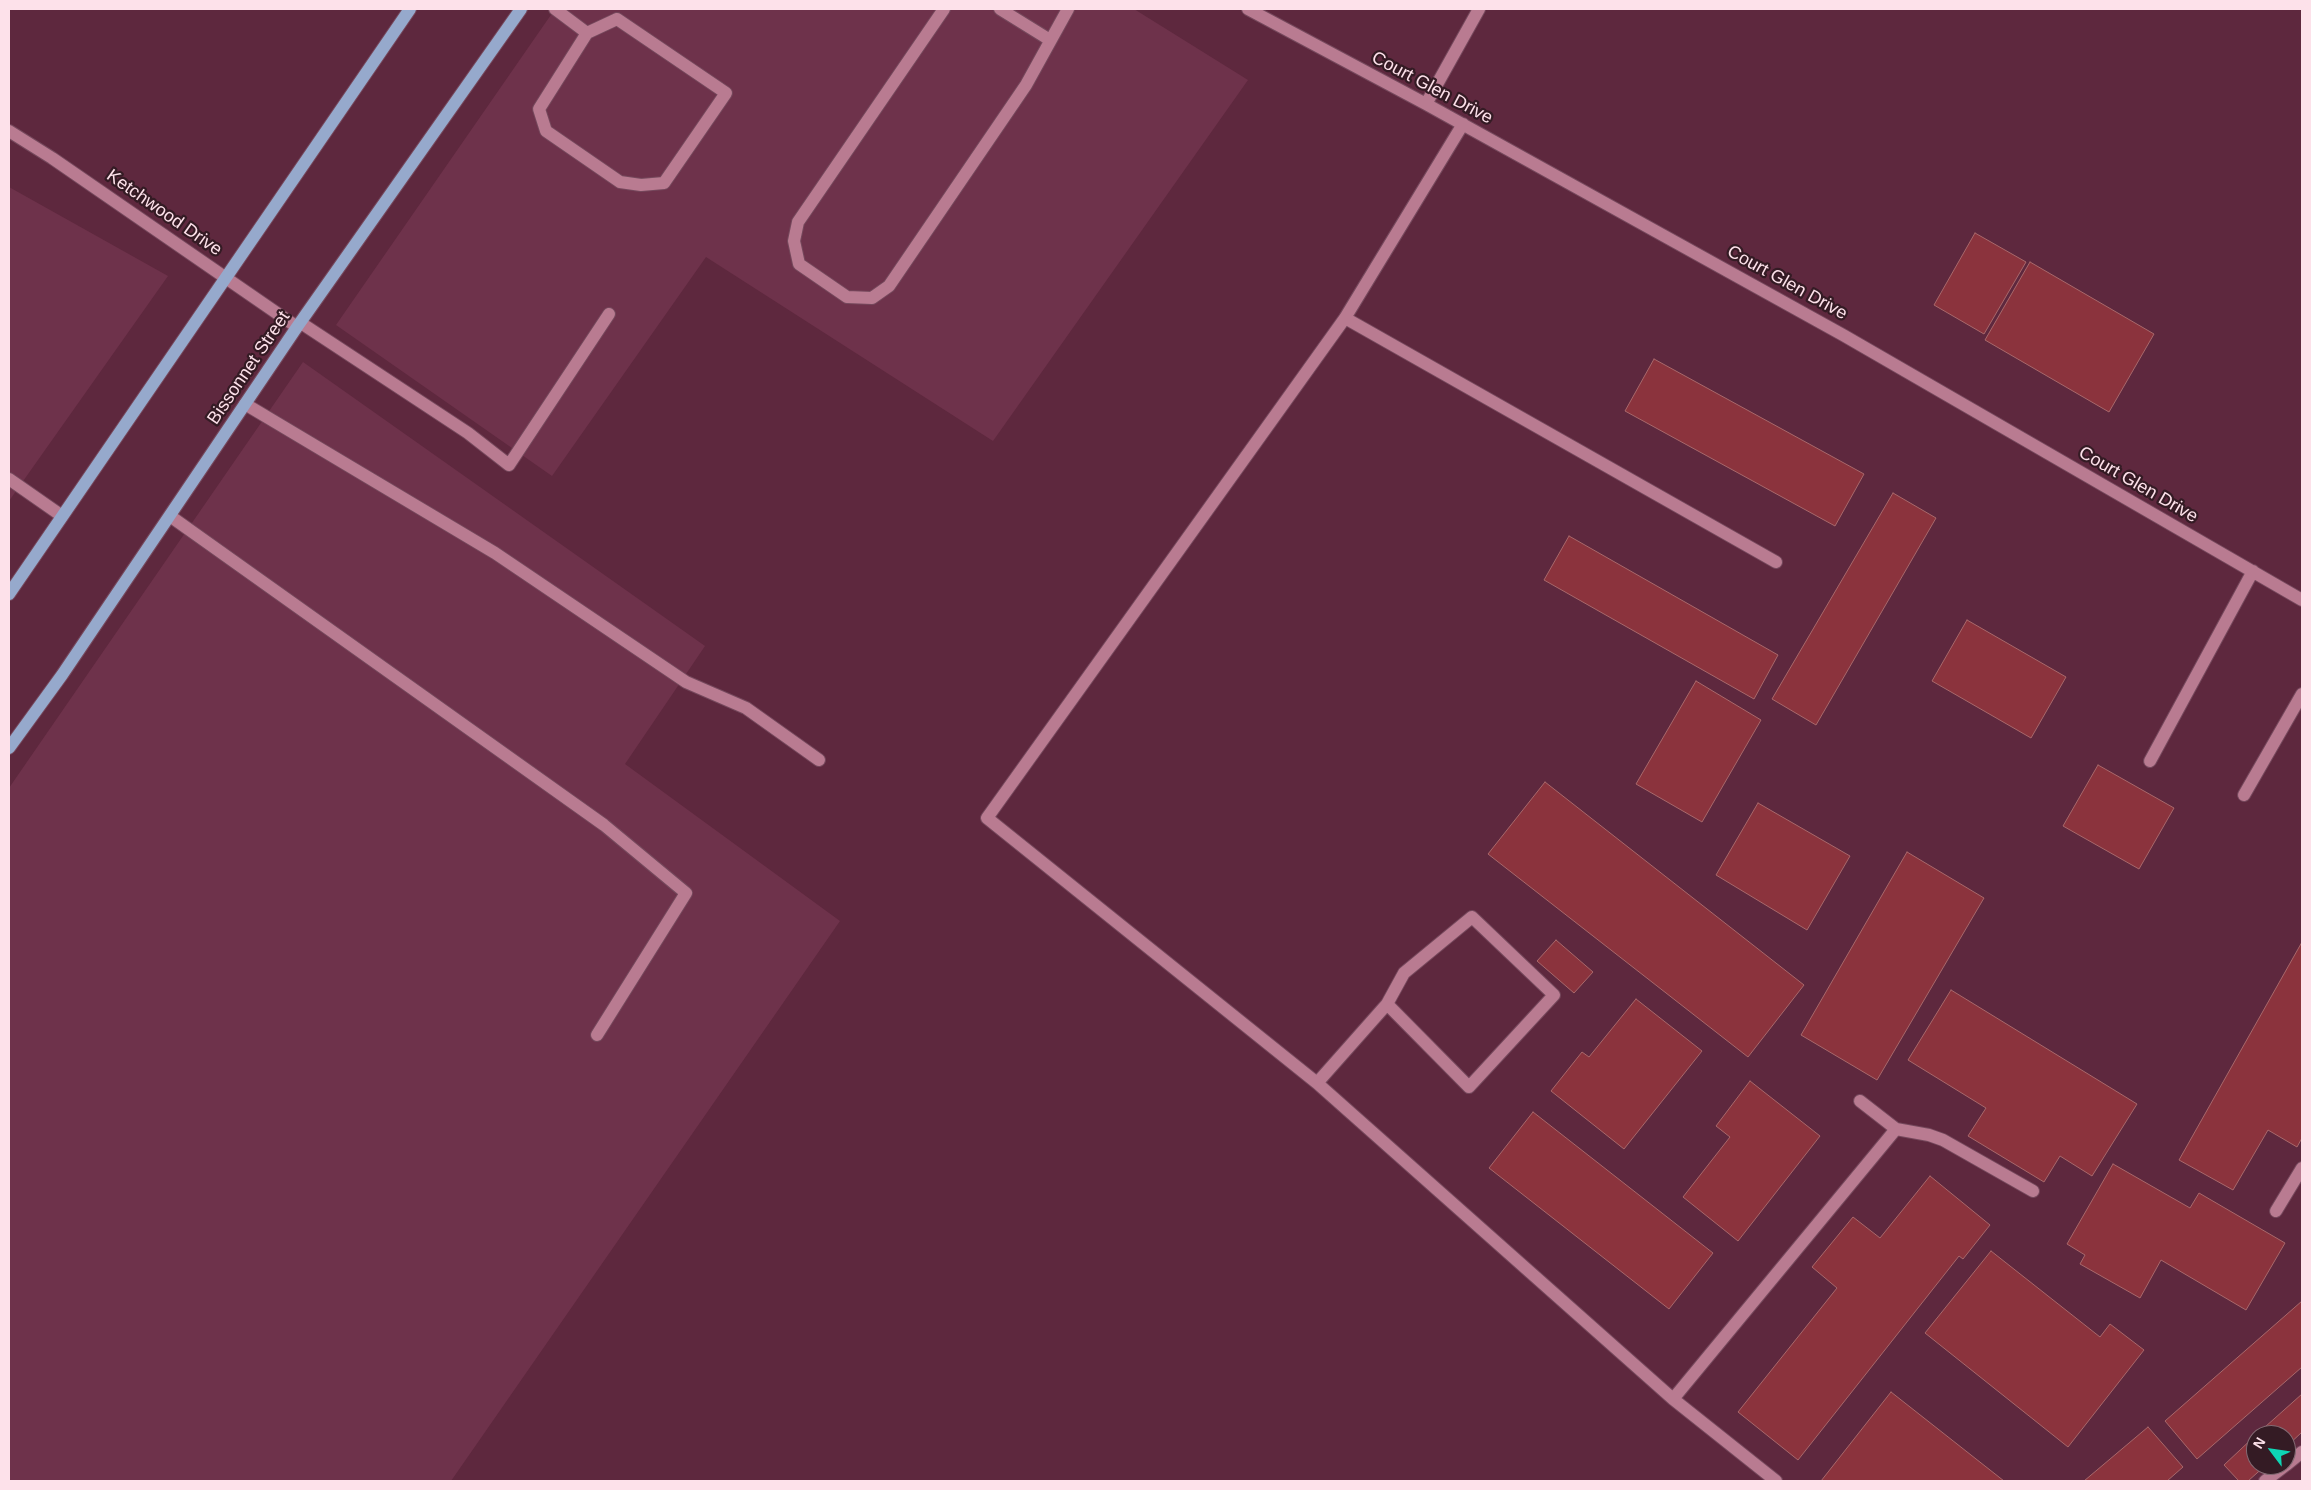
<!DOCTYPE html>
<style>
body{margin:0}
#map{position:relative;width:2311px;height:1490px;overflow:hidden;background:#5e283e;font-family:Helvetica,sans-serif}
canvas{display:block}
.frame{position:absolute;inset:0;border:10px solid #fde1ea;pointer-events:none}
.north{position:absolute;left:2246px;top:1425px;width:50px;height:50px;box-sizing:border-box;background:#341b24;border:1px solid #846a73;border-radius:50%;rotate:301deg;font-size:14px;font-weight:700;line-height:20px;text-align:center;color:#fde1ea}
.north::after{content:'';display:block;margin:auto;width:18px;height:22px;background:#0ed5b4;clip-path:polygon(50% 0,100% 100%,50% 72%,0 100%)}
</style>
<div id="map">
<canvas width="2311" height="1490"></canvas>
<div class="frame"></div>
<div class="north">N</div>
</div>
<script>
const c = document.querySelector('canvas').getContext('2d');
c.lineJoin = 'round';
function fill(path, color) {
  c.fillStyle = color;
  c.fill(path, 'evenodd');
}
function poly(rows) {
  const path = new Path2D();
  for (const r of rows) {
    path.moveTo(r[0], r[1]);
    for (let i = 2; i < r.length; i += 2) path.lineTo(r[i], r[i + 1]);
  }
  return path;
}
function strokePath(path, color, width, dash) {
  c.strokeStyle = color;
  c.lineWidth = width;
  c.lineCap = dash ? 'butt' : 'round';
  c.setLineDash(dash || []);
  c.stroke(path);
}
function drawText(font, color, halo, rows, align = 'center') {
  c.font = font + ' Helvetica,sans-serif';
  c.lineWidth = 4.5;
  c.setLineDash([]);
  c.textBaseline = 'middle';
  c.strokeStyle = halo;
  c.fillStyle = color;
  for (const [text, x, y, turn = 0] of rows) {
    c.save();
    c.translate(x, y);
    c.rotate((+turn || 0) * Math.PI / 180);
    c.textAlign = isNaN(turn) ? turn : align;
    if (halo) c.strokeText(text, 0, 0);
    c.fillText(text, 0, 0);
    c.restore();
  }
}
const built = poly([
 [555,9,1134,9,1248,80,993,441,706,257,552,476,336,325],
 [9,187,168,276,9,501],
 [303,362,705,646,625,764,840,921,451,1481,9,1481,9,788]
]);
const building = poly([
 [1975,233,2026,262,1984,334,1934,305,1975,233],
 [2030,262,2154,334,2109,412,1985,340,2030,262],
 [1654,359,1864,474,1835,526,1625,411,1654,359],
 [1893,493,1936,518,1816,725,1772,699,1893,493],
 [1569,536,1778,655,1754,699,1544,580,1569,536],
 [1967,620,2066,677,2031,738,1932,681,1967,620],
 [1696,681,1761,720,1702,822,1636,784,1696,681],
 [2098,765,2174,808,2139,869,2063,826,2098,765],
 [1545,782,1804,985,1748,1057,1488,854,1545,782],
 [1758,803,1850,856,1807,930,1716,875,1758,803],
 [1907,852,1984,898,1877,1080,1801,1035,1907,852],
 [1556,940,1593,972,1574,993,1537,961,1556,940],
 [2302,942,2302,1138,2297,1147,2268,1130,2233,1190,2179,1160,2302,942],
 [1951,990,2137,1104,2092,1176,2060,1156,2044,1182,1968,1136,1986,1108,1908,1060,1951,990],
 [1636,999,1702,1051,1624,1149,1551,1091,1582,1052,1589,1057,1636,999],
 [1750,1081,1820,1136,1738,1241,1683,1197,1730,1137,1716,1126,1750,1081],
 [1533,1112,1713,1253,1669,1309,1489,1168,1533,1112],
 [2113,1164,2190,1208,2199,1193,2285,1243,2246,1310,2161,1260,2140,1298,2080,1264,2085,1255,2067,1244,2113,1164],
 [1930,1176,1990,1225,1963,1259,1959,1256,1798,1460,1738,1412,1837,1288,1812,1267,1853,1217,1880,1238,1930,1176],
 [1991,1251,2100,1337,2110,1324,2144,1350,2068,1447,1925,1333,1991,1251],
 [2302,1301,2302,1367,2197,1459,2165,1421,2302,1301],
 [1891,1392,2004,1481,1821,1481,1891,1392],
 [2302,1394,2302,1432,2286,1447,2286,1435,2256,1435,2302,1394],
 [2148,1427,2183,1467,2167,1481,2084,1481,2148,1427],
 [2256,1435,2256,1465,2266,1465,2248,1481,2239,1481,2224,1465,2256,1435]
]);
const minor = poly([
 [555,9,587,33],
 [944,9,798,222,794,241,799,264,847,297,872,298,889,286,1026,85,1068,9],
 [1000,9,1050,40],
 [1248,9,1426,104,1843,335,2302,600],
 [617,19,726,93,664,183,641,185,620,182,546,131,539,109,587,33,617,19],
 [1426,104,1479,9],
 [1463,124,1345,318,987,818,1317,1083,1673,1399,1776,1481],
 [9,131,52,158,297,327],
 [1345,318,1776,562],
 [301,323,468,433,509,465,609,314],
 [245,404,495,553,686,682,746,708,819,760],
 [9,479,62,516],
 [170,516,604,825,686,893,597,1035],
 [2150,761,2253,571],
 [2244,795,2302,694],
 [1472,917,1554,995,1469,1087,1387,1004,1404,973,1472,917],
 [1317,1083,1387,1004],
 [1860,1101,1896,1129],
 [2276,1211,2302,1168],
 [1673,1399,1896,1129,1929,1135,1943,1140,2033,1191],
 [2286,1465,2302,1452],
 [2265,1481,2286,1465]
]);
const major = poly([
 [9,594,410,9],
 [9,748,62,675,297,327,521,9]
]);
const streetNames = [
 ["Court Glen Drive",1432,88,28],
 ["Ketchwood Drive",164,213,35],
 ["Court Glen Drive",1787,283,29],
 ["Bissonnet Street",249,368,-56],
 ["Court Glen Drive",2138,485,30]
];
fill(built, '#6e324b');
fill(building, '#8b333d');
strokePath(building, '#a8686b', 1);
strokePath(minor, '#75485c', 14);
strokePath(major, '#75485c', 14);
strokePath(minor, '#b97b91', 12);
strokePath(major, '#96a9cc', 12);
drawText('18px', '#fde1ea', '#341b24', streetNames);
</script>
